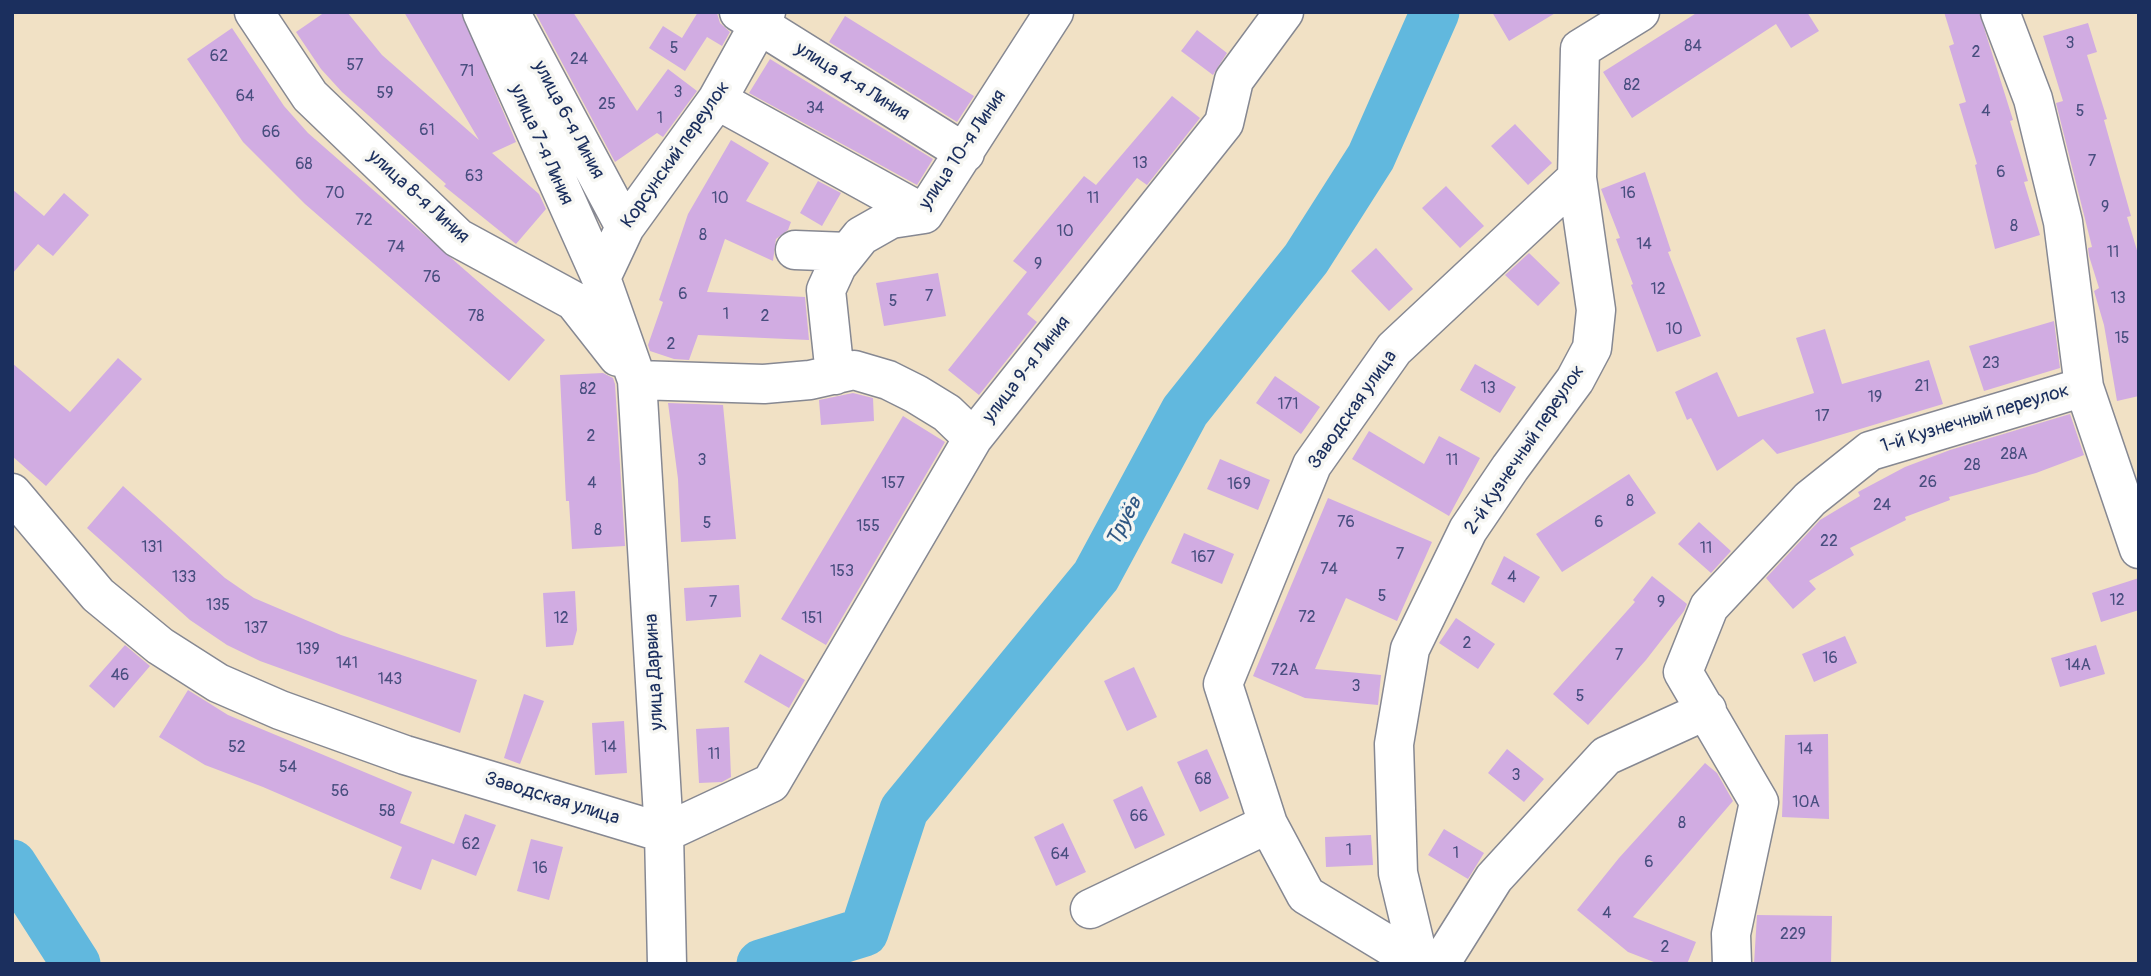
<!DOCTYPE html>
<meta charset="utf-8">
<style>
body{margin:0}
#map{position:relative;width:2151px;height:976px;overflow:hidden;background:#f1e1c5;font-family:Pangolin,sans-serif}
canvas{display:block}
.frame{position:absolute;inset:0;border:14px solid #1b2f5e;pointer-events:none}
</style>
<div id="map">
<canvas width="2151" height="976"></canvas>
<div class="frame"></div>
</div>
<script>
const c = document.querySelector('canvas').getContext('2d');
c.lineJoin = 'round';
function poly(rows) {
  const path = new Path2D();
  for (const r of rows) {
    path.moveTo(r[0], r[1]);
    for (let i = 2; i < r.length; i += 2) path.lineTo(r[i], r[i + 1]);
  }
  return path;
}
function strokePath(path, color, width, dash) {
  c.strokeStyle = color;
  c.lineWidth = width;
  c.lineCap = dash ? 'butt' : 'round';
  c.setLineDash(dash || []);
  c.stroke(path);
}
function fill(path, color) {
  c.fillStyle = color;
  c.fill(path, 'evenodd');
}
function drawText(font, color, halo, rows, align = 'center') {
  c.font = font + ' Pangolin,sans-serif';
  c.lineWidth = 7;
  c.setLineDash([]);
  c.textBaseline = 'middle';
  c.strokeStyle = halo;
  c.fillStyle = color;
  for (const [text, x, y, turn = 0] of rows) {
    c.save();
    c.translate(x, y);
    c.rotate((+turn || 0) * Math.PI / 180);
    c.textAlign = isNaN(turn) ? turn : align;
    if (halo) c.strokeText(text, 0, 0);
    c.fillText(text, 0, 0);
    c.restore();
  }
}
const river = poly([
 [12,864,76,964],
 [761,964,864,932,904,810,1096,576,1185,411,1306,259,1371,157,1435,12]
]);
const building = poly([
 [325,12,347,12,382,55,479,140,404,12,461,12,516,142,492,153,539,194,546,209,516,244,444,186,446,184,342,92,321,69,296,32],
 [535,12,573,12,637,111,668,69,697,91,663,137,657,133,615,162],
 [698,12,717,13,720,23,730,32,722,46,707,37,685,71,649,48,663,26,682,38],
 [1492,12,1557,12,1509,41],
 [1698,12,1807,12,1819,31,1791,48,1776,24,1632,118,1603,72],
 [1944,12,1979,12,2013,120,2010,121,2028,181,2024,182,2040,235,1995,249,1975,165,1977,164,1959,104,1966,102,1949,46,1954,44],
 [845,16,974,96,957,122,829,42],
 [2088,23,2097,52,2087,55,2107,119,2104,120,2131,216,2127,217,2139,257,2139,396,2117,401,2104,325,2094,291,2099,288,2089,256,2088,248,2092,247,2056,103,2063,101,2043,36],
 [232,28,284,106,308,133,545,340,509,381,305,204,243,142,187,59],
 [1197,30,1227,53,1213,75,1181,51],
 [770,59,933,159,917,185,749,93],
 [1172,96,1200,118,1147,185,1137,178,1027,314,1037,322,979,395,948,370,1027,272,1013,261,1084,176,1096,185],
 [1515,124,1552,163,1528,185,1491,146],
 [731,140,769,163,746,201,791,222,788,230,776,239,773,261,725,239,707,292,805,297,809,340,698,335,689,360,674,359,650,351,648,345,663,302,659,300,688,214],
 [1645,172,1671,251,1668,252,1701,336,1657,352,1631,285,1633,284,1616,239,1620,238,1601,189],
 [818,181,841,193,822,226,800,213],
 [1446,186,1484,226,1460,248,1422,208],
 [12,189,44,216,64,193,89,215,53,256,38,244,12,274],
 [1376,248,1413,289,1389,311,1351,271],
 [1529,253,1560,283,1538,306,1505,275],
 [938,273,946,316,884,326,876,283],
 [2054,321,2060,368,1984,391,1969,346],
 [1825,329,1842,384,1929,360,1943,404,1777,454,1763,439,1717,471,1691,418,1687,420,1675,392,1717,372,1738,417,1814,393,1796,338],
 [118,358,142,379,46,486,12,456,12,363,70,412],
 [1475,364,1516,387,1500,413,1460,390],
 [603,373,613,378,615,384,625,546,572,549,569,501,566,501,560,375],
 [1275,376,1320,407,1301,434,1256,403],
 [853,393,873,398,874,421,821,425,819,400],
 [668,403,723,405,736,539,681,542,678,479],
 [2070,414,2084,455,2036,473,1949,497,1950,500,1905,517,1906,520,1850,548,1854,555,1809,581,1816,589,1793,609,1766,578,1820,520,1860,496,1858,492,1905,467,1950,450],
 [903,416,945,442,826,645,781,619],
 [1369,431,1424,464,1439,436,1480,458,1449,516,1352,459],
 [1220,459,1270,480,1258,510,1207,489],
 [1629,474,1656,513,1562,572,1536,534],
 [123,486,225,578,254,598,341,635,477,680,460,733,260,661,227,645,190,620,87,528],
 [1328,498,1432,542,1397,621,1346,598,1315,669,1381,675,1378,705,1305,698,1253,676],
 [1699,522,1731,551,1711,573,1678,544],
 [1184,533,1234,554,1222,584,1171,563],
 [1504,556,1540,577,1524,603,1491,584],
 [1652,576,1687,604,1684,611,1646,660,1588,725,1553,694,1635,602,1633,600],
 [2139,578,2139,610,2101,622,2092,593],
 [739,585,741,617,686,621,684,588],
 [575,591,577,630,573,645,546,647,543,593],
 [1456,618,1495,644,1478,669,1439,643],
 [1845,636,1857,663,1814,682,1802,654],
 [125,645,150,666,114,708,89,686],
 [2096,645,2105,674,2060,687,2051,658],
 [760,654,805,680,789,708,744,682],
 [1134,667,1157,717,1127,731,1104,681],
 [188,690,228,715,412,792,400,823,454,844,465,814,496,825,476,876,432,859,421,890,390,878,402,847,263,787,205,765,159,737],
 [524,694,544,701,520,764,504,758],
 [624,721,627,773,595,775,592,723],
 [729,727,731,777,722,782,699,783,696,729],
 [1828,734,1829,819,1782,817,1785,735],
 [1207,749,1229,798,1200,812,1177,762],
 [1507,749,1544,779,1524,802,1488,773],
 [1705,763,1717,773,1733,801,1633,917,1696,942,1687,964,1659,964,1628,952,1577,910,1619,858],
 [1142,786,1165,835,1135,849,1113,800],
 [1063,823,1086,872,1056,886,1034,837],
 [1444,829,1484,853,1468,879,1428,855],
 [1371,835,1373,865,1326,867,1325,837],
 [531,839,563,847,549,900,517,891],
 [1757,915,1832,916,1831,964,1754,964]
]);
const minor = poly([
 [254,12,310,96,458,238,574,301,618,357],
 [482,12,601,278],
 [510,12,625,227],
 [739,12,965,153],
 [2000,12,2033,99,2063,222,2084,387,2139,549],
 [717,100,924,214],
 [795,250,848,252],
 [835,375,826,290,837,266,861,236,891,219,924,214,1054,12],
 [637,380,764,384,810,380,854,370,888,380,916,394,947,413,973,438,1224,123,1234,80,1284,12],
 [12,493,98,595,160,646,218,683,280,710,405,755,664,833,771,783,973,438],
 [1268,824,1306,895,1420,964],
 [1090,909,1268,824,1223,684,1312,465,1394,349,1577,178,1580,49,1640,12],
 [1419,961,1398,873,1394,744,1410,649,1468,530,1510,468,1575,380,1592,348,1596,310,1577,178],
 [667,964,664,833,637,380,601,278,625,227,717,100,766,12],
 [1440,964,1494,878,1606,756,1707,710],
 [1732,964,1731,934,1759,802,1683,672,1709,607,1810,499,1870,451,2084,387]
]);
const numberNames = [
 ["3",2070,44],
 ["84",1693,47],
 ["5",674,49],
 ["2",1976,53],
 ["62",219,57],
 ["24",579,60],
 ["57",355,66],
 ["71",467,72],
 ["82",1632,86],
 ["3",678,93],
 ["59",385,94],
 ["64",245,97],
 ["25",607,105],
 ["34",815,109],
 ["4",1986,112],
 ["5",2080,112],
 ["1",660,119],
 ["61",427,131],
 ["66",271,133],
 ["7",2092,162],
 ["13",1140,164],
 ["68",304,165],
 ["6",2001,173],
 ["63",474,177],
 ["70",335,194],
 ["16",1628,194],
 ["10",720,199],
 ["11",1093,199],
 ["9",2105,208],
 ["72",364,221],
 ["8",2014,227],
 ["10",1065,232],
 ["8",703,236],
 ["14",1644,245],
 ["74",396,248],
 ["11",2113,253],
 ["9",1038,265],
 ["76",432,278],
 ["12",1658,290],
 ["6",683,295],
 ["7",929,297],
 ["13",2118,299],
 ["5",893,302],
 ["1",726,315],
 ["78",476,317],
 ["2",765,317],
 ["10",1674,330],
 ["15",2122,339],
 ["2",671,345],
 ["23",1991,364],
 ["21",1922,387],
 ["13",1488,389],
 ["82",588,390],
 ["19",1875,398],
 ["171",1288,405],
 ["17",1822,417],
 ["2",591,437],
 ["28А",2014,455],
 ["3",702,461],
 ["11",1452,461],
 ["28",1972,466],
 ["26",1928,483],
 ["4",592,484],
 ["157",893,484],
 ["169",1239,485],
 ["8",1630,502],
 ["24",1882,506],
 ["76",1346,523],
 ["6",1599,523],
 ["5",707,524],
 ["155",868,527],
 ["8",598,531],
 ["22",1829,542],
 ["131",152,548],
 ["11",1706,549],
 ["7",1400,555],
 ["167",1203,558],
 ["74",1329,570],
 ["153",842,572],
 ["133",184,578],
 ["4",1512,578],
 ["5",1382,597],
 ["12",2117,601],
 ["7",713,603],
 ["9",1661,603],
 ["135",218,606],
 ["72",1307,618],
 ["12",561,619],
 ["151",812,619],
 ["137",256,629],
 ["2",1467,644],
 ["139",308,650],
 ["7",1619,656],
 ["16",1830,659],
 ["141",347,664],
 ["14А",2078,666],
 ["72А",1285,671],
 ["46",120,676],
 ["143",390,680],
 ["3",1356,687],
 ["5",1580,697],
 ["52",237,748],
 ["14",609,748],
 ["14",1805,750],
 ["11",714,755],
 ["54",288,768],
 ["3",1516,776],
 ["68",1203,780],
 ["56",340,792],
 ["10А",1806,803],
 ["58",387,812],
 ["66",1139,817],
 ["8",1682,824],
 ["62",471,845],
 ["1",1349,851],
 ["1",1456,854],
 ["64",1060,855],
 ["6",1649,863],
 ["16",540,869],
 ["4",1607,914],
 ["229",1793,935],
 ["2",1665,948]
];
const streetNames = [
 ["улица 4-я Линия",852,82,32],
 ["улица 6-я Линия",568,120,62],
 ["улица 7-я Линия",541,145,66],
 ["улица 10-я Линия",963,150,-56],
 ["Корсунский переулок",676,155,-55],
 ["улица 8-я Линия",418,197,42],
 ["улица 9-я Линия",1027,370,-52],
 ["Заводская улица",1353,410,-55],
 ["1-й Кузнечный переулок",1975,419,-17],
 ["2-й Кузнечный переулок",1525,450,-56],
 ["улица Дарвина",655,672,-93],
 ["Заводская улица",552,799,17]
];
const waterNames = [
 ["Труёв",1125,522,-62]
];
strokePath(river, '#61b8de', 49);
fill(building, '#d1ace2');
strokePath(minor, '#868892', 41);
strokePath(minor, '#fff', 38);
drawText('16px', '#484e7f', null, numberNames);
drawText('19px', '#1b2f5e', '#f6f6f2', streetNames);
drawText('italic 21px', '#305884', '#f6f6f2', waterNames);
</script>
